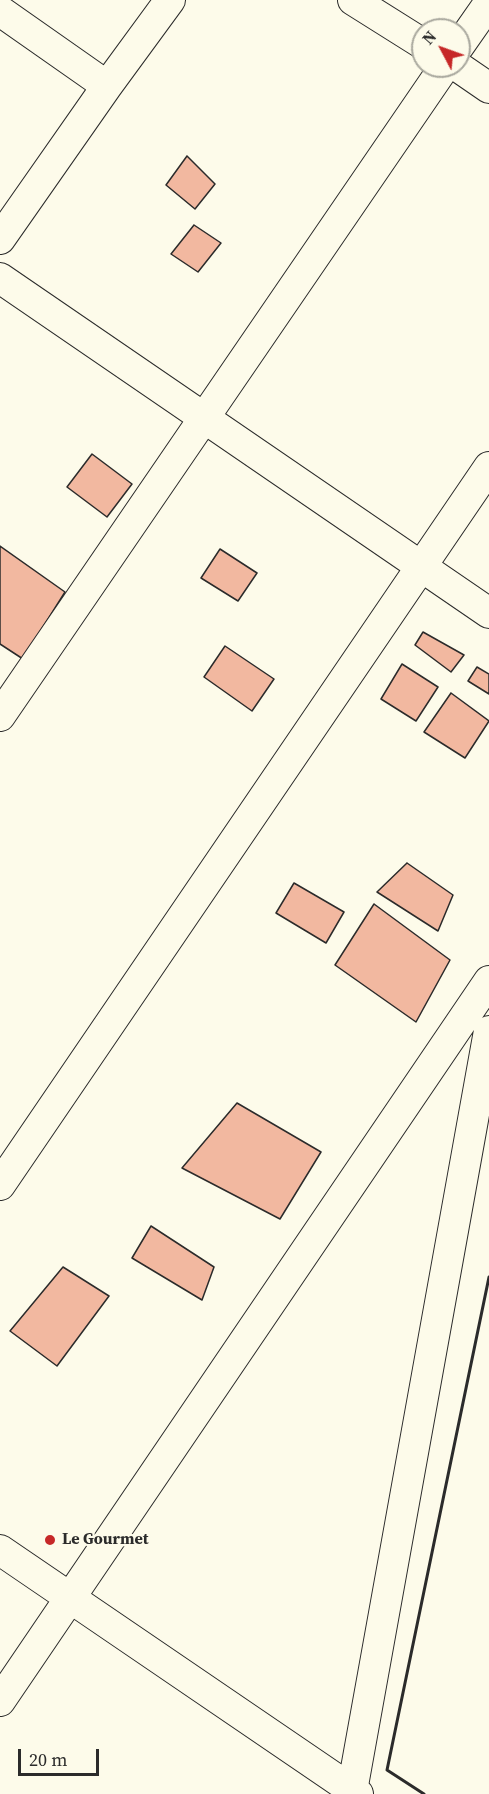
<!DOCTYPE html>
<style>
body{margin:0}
#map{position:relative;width:489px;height:1794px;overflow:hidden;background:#fdfbea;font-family:"Source Serif 4",serif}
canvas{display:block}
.north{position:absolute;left:411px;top:18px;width:60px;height:60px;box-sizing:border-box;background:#fdfbea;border:2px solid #a9a89e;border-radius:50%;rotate:311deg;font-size:16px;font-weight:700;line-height:24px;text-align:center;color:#2b2b2b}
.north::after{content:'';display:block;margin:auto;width:21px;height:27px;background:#c62828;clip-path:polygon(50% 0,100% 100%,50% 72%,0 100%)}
.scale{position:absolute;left:18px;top:1749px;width:81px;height:27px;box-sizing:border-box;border:3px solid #2b2b2b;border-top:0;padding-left:8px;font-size:18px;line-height:21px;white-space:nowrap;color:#2b2b2b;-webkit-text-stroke:4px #fdfbea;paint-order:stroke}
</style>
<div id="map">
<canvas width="489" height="1794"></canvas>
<div class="north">N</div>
<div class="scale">20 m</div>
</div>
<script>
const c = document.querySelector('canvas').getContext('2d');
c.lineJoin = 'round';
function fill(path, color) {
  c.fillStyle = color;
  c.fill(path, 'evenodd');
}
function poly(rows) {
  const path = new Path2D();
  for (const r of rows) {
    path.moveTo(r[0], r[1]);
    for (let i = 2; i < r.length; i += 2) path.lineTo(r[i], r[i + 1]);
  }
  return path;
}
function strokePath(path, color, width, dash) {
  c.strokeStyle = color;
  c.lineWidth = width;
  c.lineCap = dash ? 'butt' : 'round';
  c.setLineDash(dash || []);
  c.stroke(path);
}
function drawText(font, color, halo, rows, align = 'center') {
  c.font = font + ' "Source Serif 4",serif';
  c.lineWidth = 4.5;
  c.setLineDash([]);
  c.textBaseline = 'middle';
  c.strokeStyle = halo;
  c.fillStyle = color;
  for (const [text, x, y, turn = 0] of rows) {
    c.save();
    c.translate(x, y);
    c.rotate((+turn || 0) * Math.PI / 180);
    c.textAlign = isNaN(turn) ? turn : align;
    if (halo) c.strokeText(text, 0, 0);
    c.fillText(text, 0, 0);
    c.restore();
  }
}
const building = poly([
 [187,156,215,184,195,209,166,185,187,156],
 [194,225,221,243,198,272,171,254,194,225],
 [92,454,132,484,107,517,67,487,92,454],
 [0,546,65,592,23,659,0,644,0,546],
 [220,549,257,573,238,601,201,578,220,549],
 [423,632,464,655,451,672,415,645,423,632],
 [225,646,274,679,252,711,204,677,225,646],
 [402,664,438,687,416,721,381,699,402,664],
 [477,667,489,674,489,694,468,681,477,667],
 [451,693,489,721,465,758,424,732,451,693],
 [407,863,453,895,438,931,377,892,407,863],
 [294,883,344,912,326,943,276,913,294,883],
 [374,904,450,960,416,1022,335,965,374,904],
 [237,1103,321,1152,280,1219,182,1168,237,1103],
 [151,1226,214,1267,202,1300,132,1258,151,1226],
 [63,1267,109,1296,57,1366,10,1331,63,1267]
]);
const minor = poly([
 [353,0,423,44],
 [0,11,107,86],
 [459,46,489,3],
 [457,66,489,88],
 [0,239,107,86,170,0],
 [0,278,489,613],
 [0,716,445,66],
 [0,1185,489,467],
 [0,1550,358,1794],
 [0,1701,489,981],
 [352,1791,489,1031]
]);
const wall = poly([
 [424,1794,387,1770,489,1277]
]);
const markers = [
 [50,1540,6,"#c62828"]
];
const poiNames = [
 ["Le Gourmet",62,1540]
];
fill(building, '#f2b8a0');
strokePath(building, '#2b2b2b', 1.5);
strokePath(minor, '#2b2b2b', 32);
strokePath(minor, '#fdfbea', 30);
strokePath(wall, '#2b2b2b', 3);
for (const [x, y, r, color] of markers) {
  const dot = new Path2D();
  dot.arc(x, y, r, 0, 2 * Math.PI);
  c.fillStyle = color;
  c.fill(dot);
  strokePath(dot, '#fdfbea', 2);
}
drawText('bold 16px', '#2b2b2b', '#fdfbea', poiNames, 'left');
</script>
